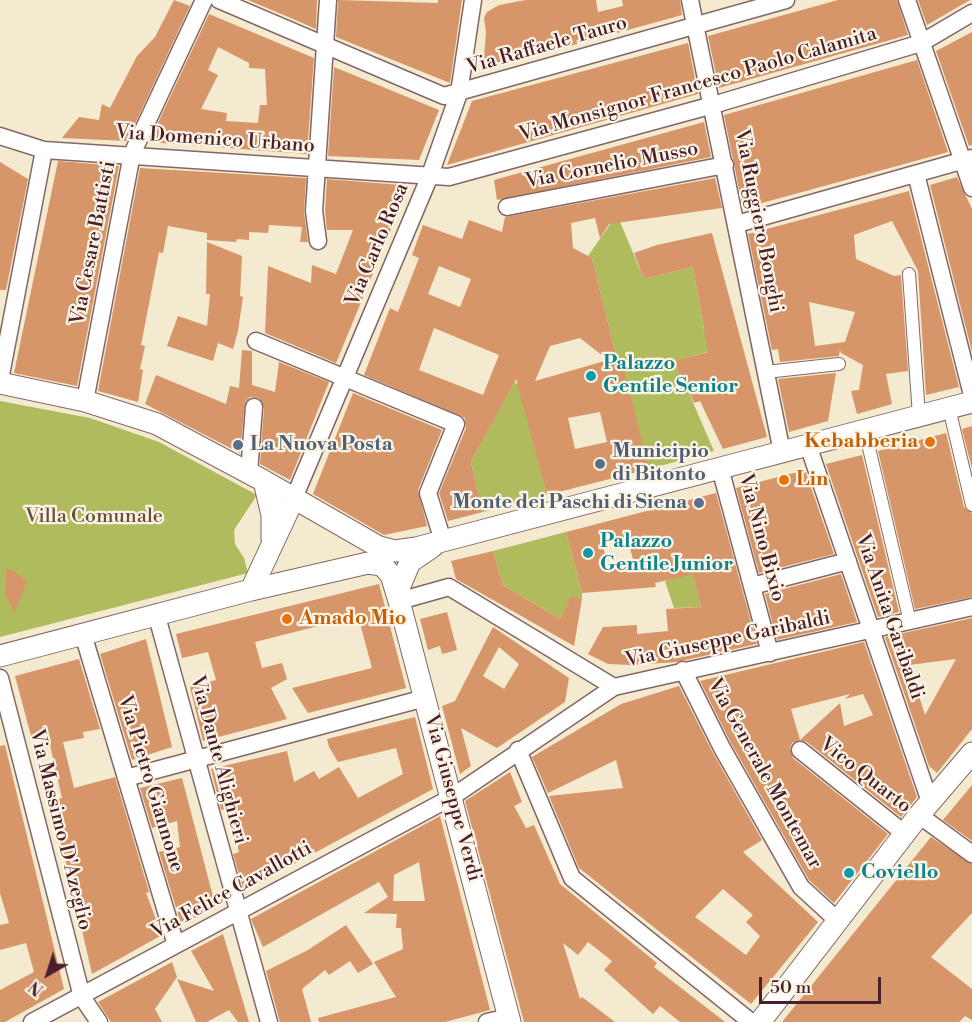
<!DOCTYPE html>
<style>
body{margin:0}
#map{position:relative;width:972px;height:1022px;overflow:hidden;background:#f3ead0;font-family:"Libre Bodoni",serif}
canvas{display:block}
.north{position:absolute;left:18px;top:944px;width:60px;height:60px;-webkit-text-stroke:4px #fcf5e5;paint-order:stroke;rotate:219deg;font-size:16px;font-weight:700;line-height:24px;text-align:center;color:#4a1f2b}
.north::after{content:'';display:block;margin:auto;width:21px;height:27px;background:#4a1f2b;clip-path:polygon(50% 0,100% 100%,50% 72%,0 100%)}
.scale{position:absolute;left:759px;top:977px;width:122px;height:27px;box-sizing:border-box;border:3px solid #4a1f2b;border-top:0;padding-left:8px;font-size:18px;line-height:21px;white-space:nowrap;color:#4a1f2b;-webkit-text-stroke:4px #fcf5e5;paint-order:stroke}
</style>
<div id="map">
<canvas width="972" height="1022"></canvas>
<div class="north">N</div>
<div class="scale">50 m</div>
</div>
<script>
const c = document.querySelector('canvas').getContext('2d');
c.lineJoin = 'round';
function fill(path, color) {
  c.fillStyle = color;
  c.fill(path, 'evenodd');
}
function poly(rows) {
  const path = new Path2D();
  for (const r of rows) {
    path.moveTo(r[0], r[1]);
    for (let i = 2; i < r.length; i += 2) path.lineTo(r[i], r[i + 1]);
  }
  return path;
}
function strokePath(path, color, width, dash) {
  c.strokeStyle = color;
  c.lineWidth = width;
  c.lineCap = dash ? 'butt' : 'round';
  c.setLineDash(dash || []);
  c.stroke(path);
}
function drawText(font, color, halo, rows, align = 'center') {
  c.font = font + ' "Libre Bodoni",serif';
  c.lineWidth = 4.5;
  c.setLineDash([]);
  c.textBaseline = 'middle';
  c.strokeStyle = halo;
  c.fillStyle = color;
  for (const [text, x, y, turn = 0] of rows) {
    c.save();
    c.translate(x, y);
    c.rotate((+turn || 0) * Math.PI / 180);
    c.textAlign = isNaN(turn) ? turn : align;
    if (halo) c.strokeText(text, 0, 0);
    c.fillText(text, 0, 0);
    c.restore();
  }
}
const green = poly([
 [615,217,618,217,644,279,693,267,704,330,706,330,710,351,675,361,714,451,649,469,617,359,592,258,588,256],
 [514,382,519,385,547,495,483,512,471,462],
 [0,401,90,418,159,442,257,495,234,530,235,544,244,558,248,573,0,637],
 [675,504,692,568,701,607,674,608,665,581,670,579,653,509],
 [566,532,582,593,582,599,571,597,560,619,503,585,493,551]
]);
const building = poly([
 [174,0,190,6,127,141,62,138,79,117,99,120,102,104,110,108,137,56,155,37],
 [248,0,317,0,316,29,293,19],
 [338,0,438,3,438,0,462,0,450,83,336,37],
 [526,0,596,0,598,12,623,6,622,0,680,0,682,15,483,70,486,32,484,18,487,12,499,5],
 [838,0,897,0,908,35,719,88,708,36],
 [918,0,970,0,927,25],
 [209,14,314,58,307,154,149,142],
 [218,47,249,63,249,68,265,69,267,105,260,105,258,123,226,121,227,113,201,109,218,75,208,70],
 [972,32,972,145,969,146,936,51],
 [688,43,698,94,447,165,472,101],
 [917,60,948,152,751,206,750,202,742,204,724,115],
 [334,67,439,110,419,160,328,156],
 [704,122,711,157,497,200,494,180],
 [58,161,119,166,77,386,14,373],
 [0,162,28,179,6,290,0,290],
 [140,168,306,178,304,212,308,242,300,242,302,227,269,225,268,233,249,232,249,240,237,239,236,242,207,240,207,233,168,226,163,253,159,252,141,345,145,346,140,369,143,370,138,402,98,391],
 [957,177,972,209,972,352,930,185],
 [715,178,722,208,609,224,600,238,595,218,571,223,573,248,592,258,617,359,621,358,649,469,547,495,516,379,471,462,483,512,448,521,439,493,466,428,465,418,364,375,390,308,398,312,419,258,412,255,423,225,462,239,469,220,502,232,505,217],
 [439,266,471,279,460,307,428,294],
 [434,328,499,355,483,395,419,370],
 [580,338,608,360,535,381,550,346],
 [600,412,607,442,575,449,568,418],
 [327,179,401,185,408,188,336,363,265,333,268,266,311,283,312,265,336,274,353,230,327,230,325,211],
 [909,191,959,387,926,395,918,271,892,221,854,235,856,259,894,276,901,275,908,371,886,374,892,404,857,414,851,391,859,390,863,365,841,353,840,350,839,356,780,362,778,349,772,350,748,234],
 [809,302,855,312,845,342,815,346],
 [712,233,767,437,723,449,700,401,694,403,674,361,708,352,693,267,644,279,634,253,657,245],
 [207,242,242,256,240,296,243,297,238,331,233,349,218,343,213,361,167,346,178,316,207,326,210,294,206,294],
 [242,350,252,351,252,385,275,392,279,362,329,382,290,480,260,464,264,408,259,398,250,397,245,402,240,453,145,404,156,375,226,404,230,386,239,388],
 [836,373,828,421,789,432,778,379],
 [353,393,442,430,418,490,427,526,384,535,313,494],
 [972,426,972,469,962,429],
 [946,433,964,507,972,513,972,597,915,609,878,451],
 [862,455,899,612,878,617,826,464],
 [805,470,834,554,759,573,736,488],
 [716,493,757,644,677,662,630,665,608,664,588,654,603,627,637,625,637,634,668,631,666,609,701,607,693,574,655,583,656,587,582,593,566,532],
 [627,537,634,563,609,569,602,543],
 [493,551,503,585,560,619,571,596,582,599,574,646,456,579,451,561],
 [6,567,27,581,15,613,5,594],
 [841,574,857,622,777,640,765,594],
 [379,584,406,688,308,713,292,688,372,668,358,616,255,642,262,668,282,663,287,679,271,688,287,719,203,741,190,687,216,680,208,652,182,658,176,634],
 [447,612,457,650,442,654,440,646,428,650,420,619],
 [972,618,972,729,937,773,929,766,885,637],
 [956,659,925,715,909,665],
 [493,627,569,678,565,702,497,748,461,728,471,766,460,774,442,706,455,701],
 [499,647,519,664,504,689,483,676],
 [146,639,172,747,132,760,100,654],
 [864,642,917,797,901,817,807,742,800,740,840,703,844,726,873,715,863,694,845,699,850,694,791,709,800,740,792,743,790,748,793,758,888,834,834,903,809,880,731,743,700,681],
 [79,659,100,729,83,732,84,738,63,742,74,788,115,777,149,892,146,893,162,935,92,974,68,869,48,802,62,798,47,732,31,736,15,676],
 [679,686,713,753,762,840,743,852,818,922,751,1004,579,868,549,796,623,788,616,760,548,793,532,757,621,704],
 [723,889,753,915,746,922,760,936,746,955,695,917],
 [415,717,433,789,244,891,233,854,239,852,228,808,221,810,211,769,287,751,294,782,314,771,319,779,339,767,358,798,403,774,396,748,338,762,329,747,327,739],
 [5,745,64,989,5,1022,0,1022,0,990,34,972,26,943,0,950,0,925,9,923,0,893,0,746],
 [510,772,522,802,514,806,526,828,534,825,560,884,657,963,654,967,725,1022,680,1022,660,1006,653,1014,604,970,612,961,588,942,578,955,563,943,580,999,582,997,615,1022,524,1022,465,801],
 [182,778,216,908,181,924,159,852,180,847,177,821,152,828,140,788],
 [972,785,972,841,943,820],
 [440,816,490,1010,445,1022,319,1022,318,1018,396,997,374,962,403,949,401,928,396,928,397,914,364,913,388,897,379,882,263,947,251,919],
 [419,862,425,901,393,901,394,875],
 [931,837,972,864,972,913,931,957,972,989,972,1020,965,1016,959,1022,782,1022],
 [346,925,373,964,358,973,350,961,329,975,325,970,302,989,311,1022,280,1022,266,971,308,950],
 [223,934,249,1022,238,1022,229,1010,207,1022,196,1022,177,979,214,991,191,951],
 [172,962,177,977,155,1009,162,1022,111,1022,98,1002]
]);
const pedestrian = poly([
 [909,274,919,416],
 [766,372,839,364],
 [949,408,972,505],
 [865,431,910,622]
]);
const minor = poly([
 [219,0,444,96,786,0],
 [690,0,782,452],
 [907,0,972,188],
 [0,136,44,150,449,177,713,105,921,43,972,13],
 [916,174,972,395],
 [507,207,725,165],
 [737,224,972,158],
 [318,241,314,211,328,0],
 [256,341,456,424,428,493,443,541],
 [0,380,44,150],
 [85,401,132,154,204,0],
 [808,445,930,802],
 [720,468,770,653],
 [249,473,254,407],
 [294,498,429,178,459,93,473,0],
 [752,586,848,561],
 [399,601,449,587,614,687],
 [156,613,269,1022],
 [83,634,176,945],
 [683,670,722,748,801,887,837,920],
 [0,678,82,997,99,1022],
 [518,750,572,878,751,1022],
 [800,750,905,834],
 [126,778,425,698],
 [919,815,972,854],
 [32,1022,452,797,614,687,972,607],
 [487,1022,509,1017]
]);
const tertiary = poly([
 [0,383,85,401,157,424,264,481,379,547,395,551,416,548,972,402],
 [264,481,272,515,272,539],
 [251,590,294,498],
 [397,593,410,562,432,547],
 [0,656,251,590,368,563,382,565,391,575,399,601,510,1022],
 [760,1022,919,815,972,753]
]);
const markers = [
 [591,376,6,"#0f9aa8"],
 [930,442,6,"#e8710a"],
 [238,445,6,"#5c6f8a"],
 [600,464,6,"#5c6f8a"],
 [784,480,6,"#e8710a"],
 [699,503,6,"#5c6f8a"],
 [588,553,6,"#0f9aa8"],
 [287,619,6,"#e8710a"],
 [849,873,6,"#0f9aa8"]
];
const streetNames = [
 ["Via Raffaele Tauro",547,46,-16],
 ["Via Monsignor Francesco Paolo Calamita",698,85,-16],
 ["Via Domenico Urbano",215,140,4],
 ["Via Cornelio Musso",612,166,-11],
 ["Via Ruggiero Bonghi",758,221,79],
 ["Via Cesare Battisti",94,243,-79],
 ["Via Carlo Rosa",378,245,-67],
 ["Via Nino Bixio",761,538,75],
 ["Via Anita Garibaldi",889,617,71],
 ["Via Giuseppe Garibaldi",728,640,-12],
 ["Via Dante Alighieri",218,760,75],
 ["Via Generale Montemar",764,774,61],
 ["Vico Quarto",865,776,38],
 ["Via Pietro Giannone",150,784,73],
 ["Via Giuseppe Verdi",452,798,75],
 ["Via Massimo D'Azeglio",60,830,76],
 ["Via Felice Cavallotti",232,891,-29]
];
const cultureNames = [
 ["Palazzo",603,364],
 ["Gentile Senior",603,387],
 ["Palazzo",600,542],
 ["Gentile Junior",600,565],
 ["Coviello",861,873]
];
const foodNames = [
 ["Kebabberia",918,442,"right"],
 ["Lin",796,480],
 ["Amado Mio",299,619]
];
const serviceNames = [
 ["La Nuova Posta",250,445],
 ["Municipio",612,452],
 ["di Bitonto",612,475],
 ["Monte dei Paschi di Siena",687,503,"right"]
];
const parkNames = [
 ["Villa Comunale",94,517]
];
fill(green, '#afbb5d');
fill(building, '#d69669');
strokePath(pedestrian, '#856665', 14);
strokePath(minor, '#856665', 19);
strokePath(tertiary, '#856665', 23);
strokePath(pedestrian, '#fff', 12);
strokePath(minor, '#fff', 16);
strokePath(tertiary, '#fff', 21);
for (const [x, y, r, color] of markers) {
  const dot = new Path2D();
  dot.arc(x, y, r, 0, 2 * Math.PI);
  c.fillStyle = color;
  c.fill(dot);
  strokePath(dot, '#fcf5e5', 2);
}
drawText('20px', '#4a1f2b', '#fcf5e5', streetNames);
drawText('bold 20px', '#0d838f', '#fcf5e5', cultureNames, 'left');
drawText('bold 20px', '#c56008', '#fcf5e5', foodNames, 'left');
drawText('bold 20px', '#4e5e75', '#fcf5e5', serviceNames, 'left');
drawText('20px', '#684e3a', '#fcf5e5', parkNames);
</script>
